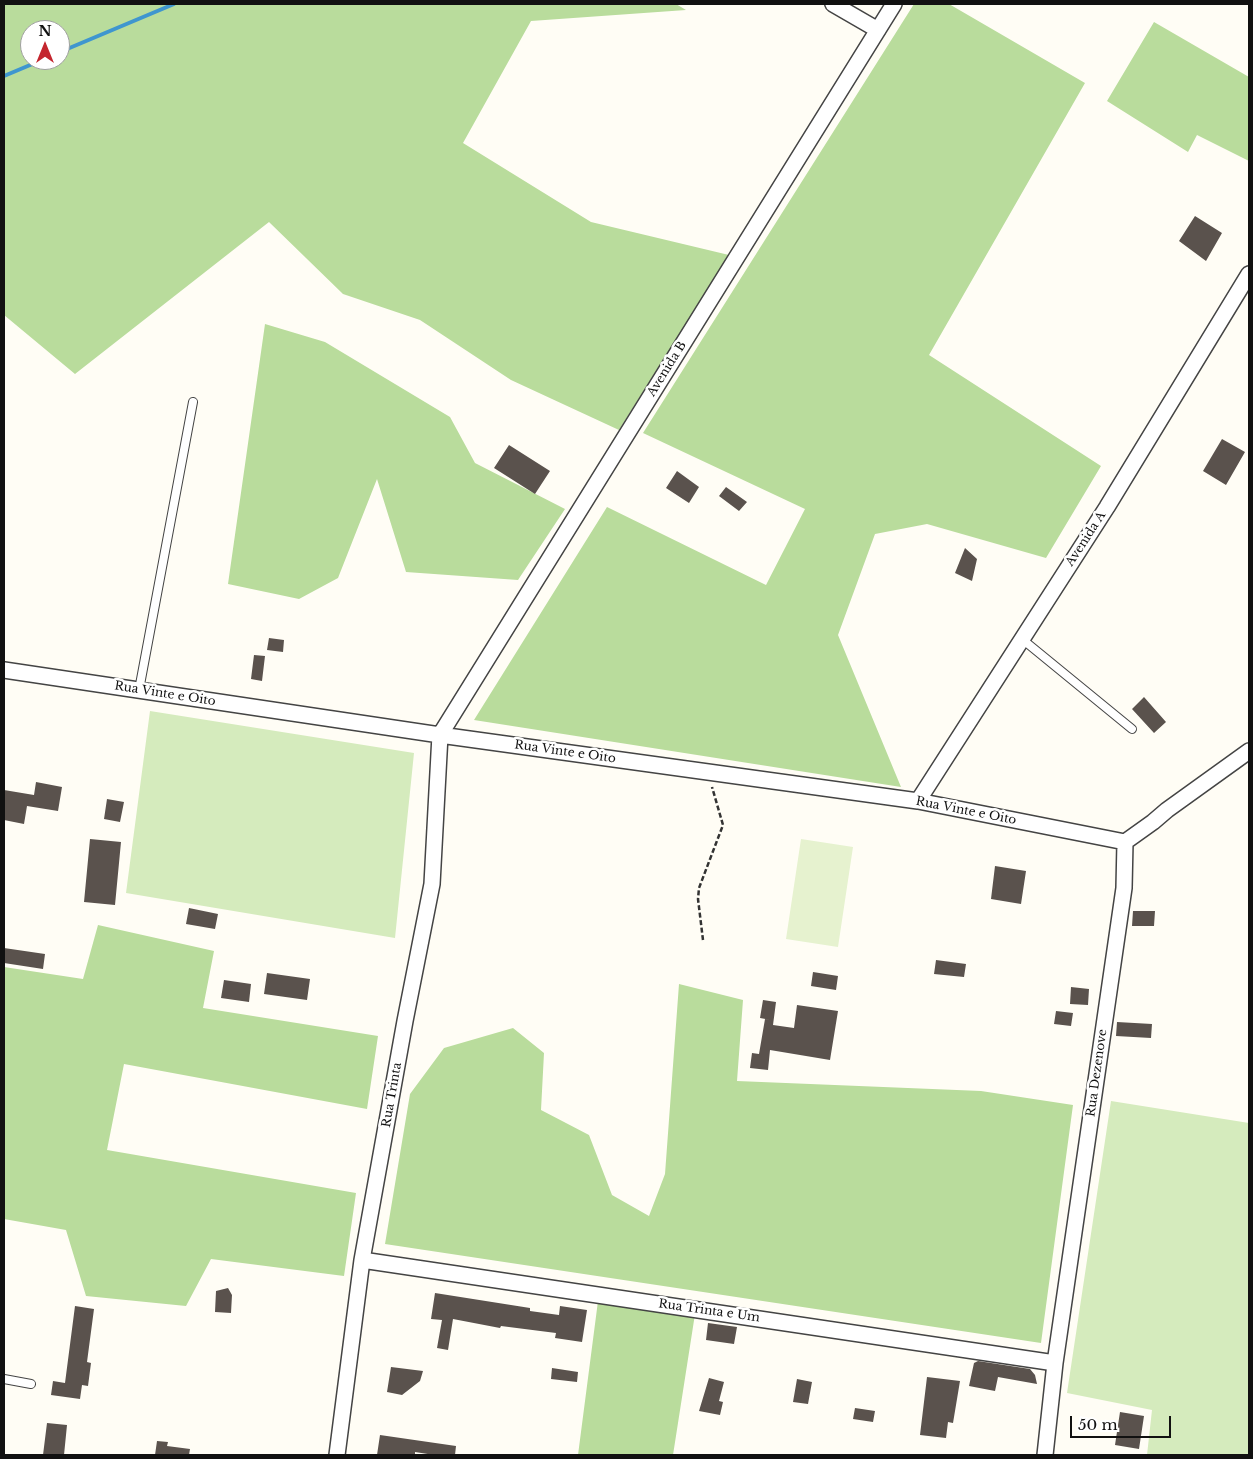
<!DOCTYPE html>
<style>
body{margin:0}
#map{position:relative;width:1253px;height:1459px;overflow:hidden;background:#fffdf5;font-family:"Libre Baskerville",serif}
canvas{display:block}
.frame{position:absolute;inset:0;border:5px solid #111;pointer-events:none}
.north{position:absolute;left:20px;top:20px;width:50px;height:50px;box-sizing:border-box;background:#fff;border:1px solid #a0a0a0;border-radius:50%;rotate:0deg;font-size:14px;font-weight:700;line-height:20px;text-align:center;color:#111}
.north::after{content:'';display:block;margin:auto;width:18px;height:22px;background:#c4262e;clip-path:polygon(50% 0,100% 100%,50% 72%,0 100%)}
.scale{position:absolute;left:1070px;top:1416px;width:101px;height:22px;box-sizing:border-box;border:2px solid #111;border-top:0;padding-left:6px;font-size:15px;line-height:18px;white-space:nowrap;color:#111;-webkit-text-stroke:4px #fff;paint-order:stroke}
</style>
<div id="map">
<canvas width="1253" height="1459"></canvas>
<div class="frame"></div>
<div class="north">N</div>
<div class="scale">50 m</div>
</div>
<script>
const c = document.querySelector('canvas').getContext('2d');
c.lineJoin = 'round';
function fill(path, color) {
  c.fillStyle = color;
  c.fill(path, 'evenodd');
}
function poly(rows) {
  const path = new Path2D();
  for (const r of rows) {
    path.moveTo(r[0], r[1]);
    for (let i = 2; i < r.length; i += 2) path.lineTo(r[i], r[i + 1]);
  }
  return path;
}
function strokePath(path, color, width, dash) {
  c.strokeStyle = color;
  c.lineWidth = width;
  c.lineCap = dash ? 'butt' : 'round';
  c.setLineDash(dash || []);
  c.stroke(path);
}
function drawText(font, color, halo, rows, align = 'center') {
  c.font = font + ' "Libre Baskerville",serif';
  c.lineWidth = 5;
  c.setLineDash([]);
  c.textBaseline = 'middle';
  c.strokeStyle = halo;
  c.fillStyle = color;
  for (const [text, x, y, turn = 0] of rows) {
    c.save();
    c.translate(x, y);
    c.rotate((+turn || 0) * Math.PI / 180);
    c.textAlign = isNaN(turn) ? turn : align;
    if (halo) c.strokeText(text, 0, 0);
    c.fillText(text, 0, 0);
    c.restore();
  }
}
const green = poly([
 [150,711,414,753,395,938,126,893],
 [1111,1101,1249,1123,1249,1455,1147,1455,1152,1410,1067,1393]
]);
const forest = poly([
 [4,4,676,4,686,10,531,21,463,143,591,222,729,255,619,430,511,380,420,320,343,294,269,222,75,374,4,315],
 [30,30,60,30,60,60,30,60],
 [914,4,949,4,1085,83,929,355,1101,466,1046,558,927,524,875,534,838,635,901,787,474,720,607,507,766,585,805,509,643,433],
 [1154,22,1249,77,1249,161,1197,135,1188,152,1107,101],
 [265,324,325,342,450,417,475,463,565,509,518,580,406,572,377,479,338,578,299,599,228,584],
 [98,925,214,951,203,1008,378,1036,367,1109,124,1064,107,1150,356,1193,344,1276,211,1259,186,1306,86,1296,66,1230,4,1219,4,967,83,979],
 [679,984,743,1000,737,1081,981,1091,1073,1105,1041,1343,385,1244,410,1094,444,1048,513,1028,544,1053,541,1110,589,1135,612,1195,649,1216,665,1174],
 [598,1301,695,1314,673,1455,578,1455]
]);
const pitch = poly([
 [801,839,853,847,838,947,786,939]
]);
const stream = poly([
 [60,52,174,4],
 [4,76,42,60]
]);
const building = poly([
 [1195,216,1222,233,1206,261,1179,241],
 [1222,439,1245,452,1226,485,1203,471],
 [509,445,550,471,535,494,494,468],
 [677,471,699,487,689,503,666,488],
 [726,487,747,502,739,511,719,496],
 [965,548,977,559,972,581,955,573],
 [269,638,284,640,283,652,267,650],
 [254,655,265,656,262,681,251,679],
 [1144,697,1166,722,1154,733,1132,709],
 [36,782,62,787,58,811,27,806,24,824,4,820,4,790,34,795],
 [107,799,124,802,120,822,104,819],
 [90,839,121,842,115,905,84,902],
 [995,866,1026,871,1021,904,991,899],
 [189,908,218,914,215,929,186,924],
 [1133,911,1155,911,1154,926,1132,926],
 [4,948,45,954,43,969,4,963],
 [936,960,966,964,964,977,934,974],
 [813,972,838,976,836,990,811,986],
 [267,973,310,979,307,1000,264,994],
 [224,980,251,984,249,1002,221,998],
 [1071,987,1089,989,1088,1005,1070,1004],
 [763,1000,776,1002,773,1025,794,1028,797,1005,838,1011,830,1060,770,1050,768,1070,750,1068,752,1053,759,1054,765,1019,771,1020,760,1018],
 [1056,1011,1073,1013,1071,1026,1054,1024],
 [1117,1022,1152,1024,1151,1038,1116,1036],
 [228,1288,232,1295,231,1313,215,1312,216,1291],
 [435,1293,530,1308,530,1311,559,1315,560,1306,587,1310,582,1342,555,1338,556,1333,501,1326,500,1328,453,1319,448,1350,437,1348,442,1320,431,1319],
 [75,1306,94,1309,87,1362,91,1363,88,1386,82,1385,80,1399,51,1395,53,1381,65,1383],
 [708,1323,737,1327,734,1344,706,1340],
 [978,1361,1030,1369,1035,1375,1037,1384,998,1377,995,1391,969,1386,974,1363],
 [391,1367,423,1371,420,1381,402,1395,387,1392],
 [552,1368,578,1372,577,1382,551,1379],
 [927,1377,960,1381,953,1423,948,1422,946,1438,920,1435],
 [709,1378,724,1382,719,1401,723,1402,720,1415,699,1411],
 [797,1379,812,1382,808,1404,793,1402],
 [855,1408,875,1411,873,1422,853,1419],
 [1120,1412,1144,1416,1139,1449,1115,1445],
 [47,1423,67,1425,64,1455,43,1455],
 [380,1435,456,1446,455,1455,434,1455,415,1452,415,1455,377,1455],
 [157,1441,168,1442,167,1446,190,1449,189,1455,155,1455]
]);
const path = poly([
 [703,940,698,899,699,888,723,825,712,787]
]);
const lane = poly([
 [1022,639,1132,729],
 [139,690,193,402],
 [4,1379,31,1384]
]);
const street = poly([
 [833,4,878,30],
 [4,670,440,735,918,801,1125,842],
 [918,801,1107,507,1249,274],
 [362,1260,1055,1363],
 [337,1455,362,1260,405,1021,432,884,440,735,894,4],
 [1045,1455,1055,1363,1124,888,1125,842,1153,822,1167,810,1249,751]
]);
const streetNames = [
 ["Avenida B",667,369,-58],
 ["Avenida A",1086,539,-57],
 ["Rua Vinte e Oito",165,694,9],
 ["Rua Vinte e Oito",565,752,8],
 ["Rua Vinte e Oito",966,811,11],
 ["Rua Dezenove",1097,1073,-82],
 ["Rua Trinta",392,1095,-80],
 ["Rua Trinta e Um",709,1311,8]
];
fill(green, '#d5ebbd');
fill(forest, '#b9dc9c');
fill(pitch, '#e6f2cf');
strokePath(stream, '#3f96cf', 4);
fill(building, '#5a524d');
strokePath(lane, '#444', 10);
strokePath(street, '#444', 18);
strokePath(path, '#333', 2.5, [5, 2.5]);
strokePath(lane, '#fff', 8);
strokePath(street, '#fff', 15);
drawText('12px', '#111', '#fff', streetNames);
</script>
